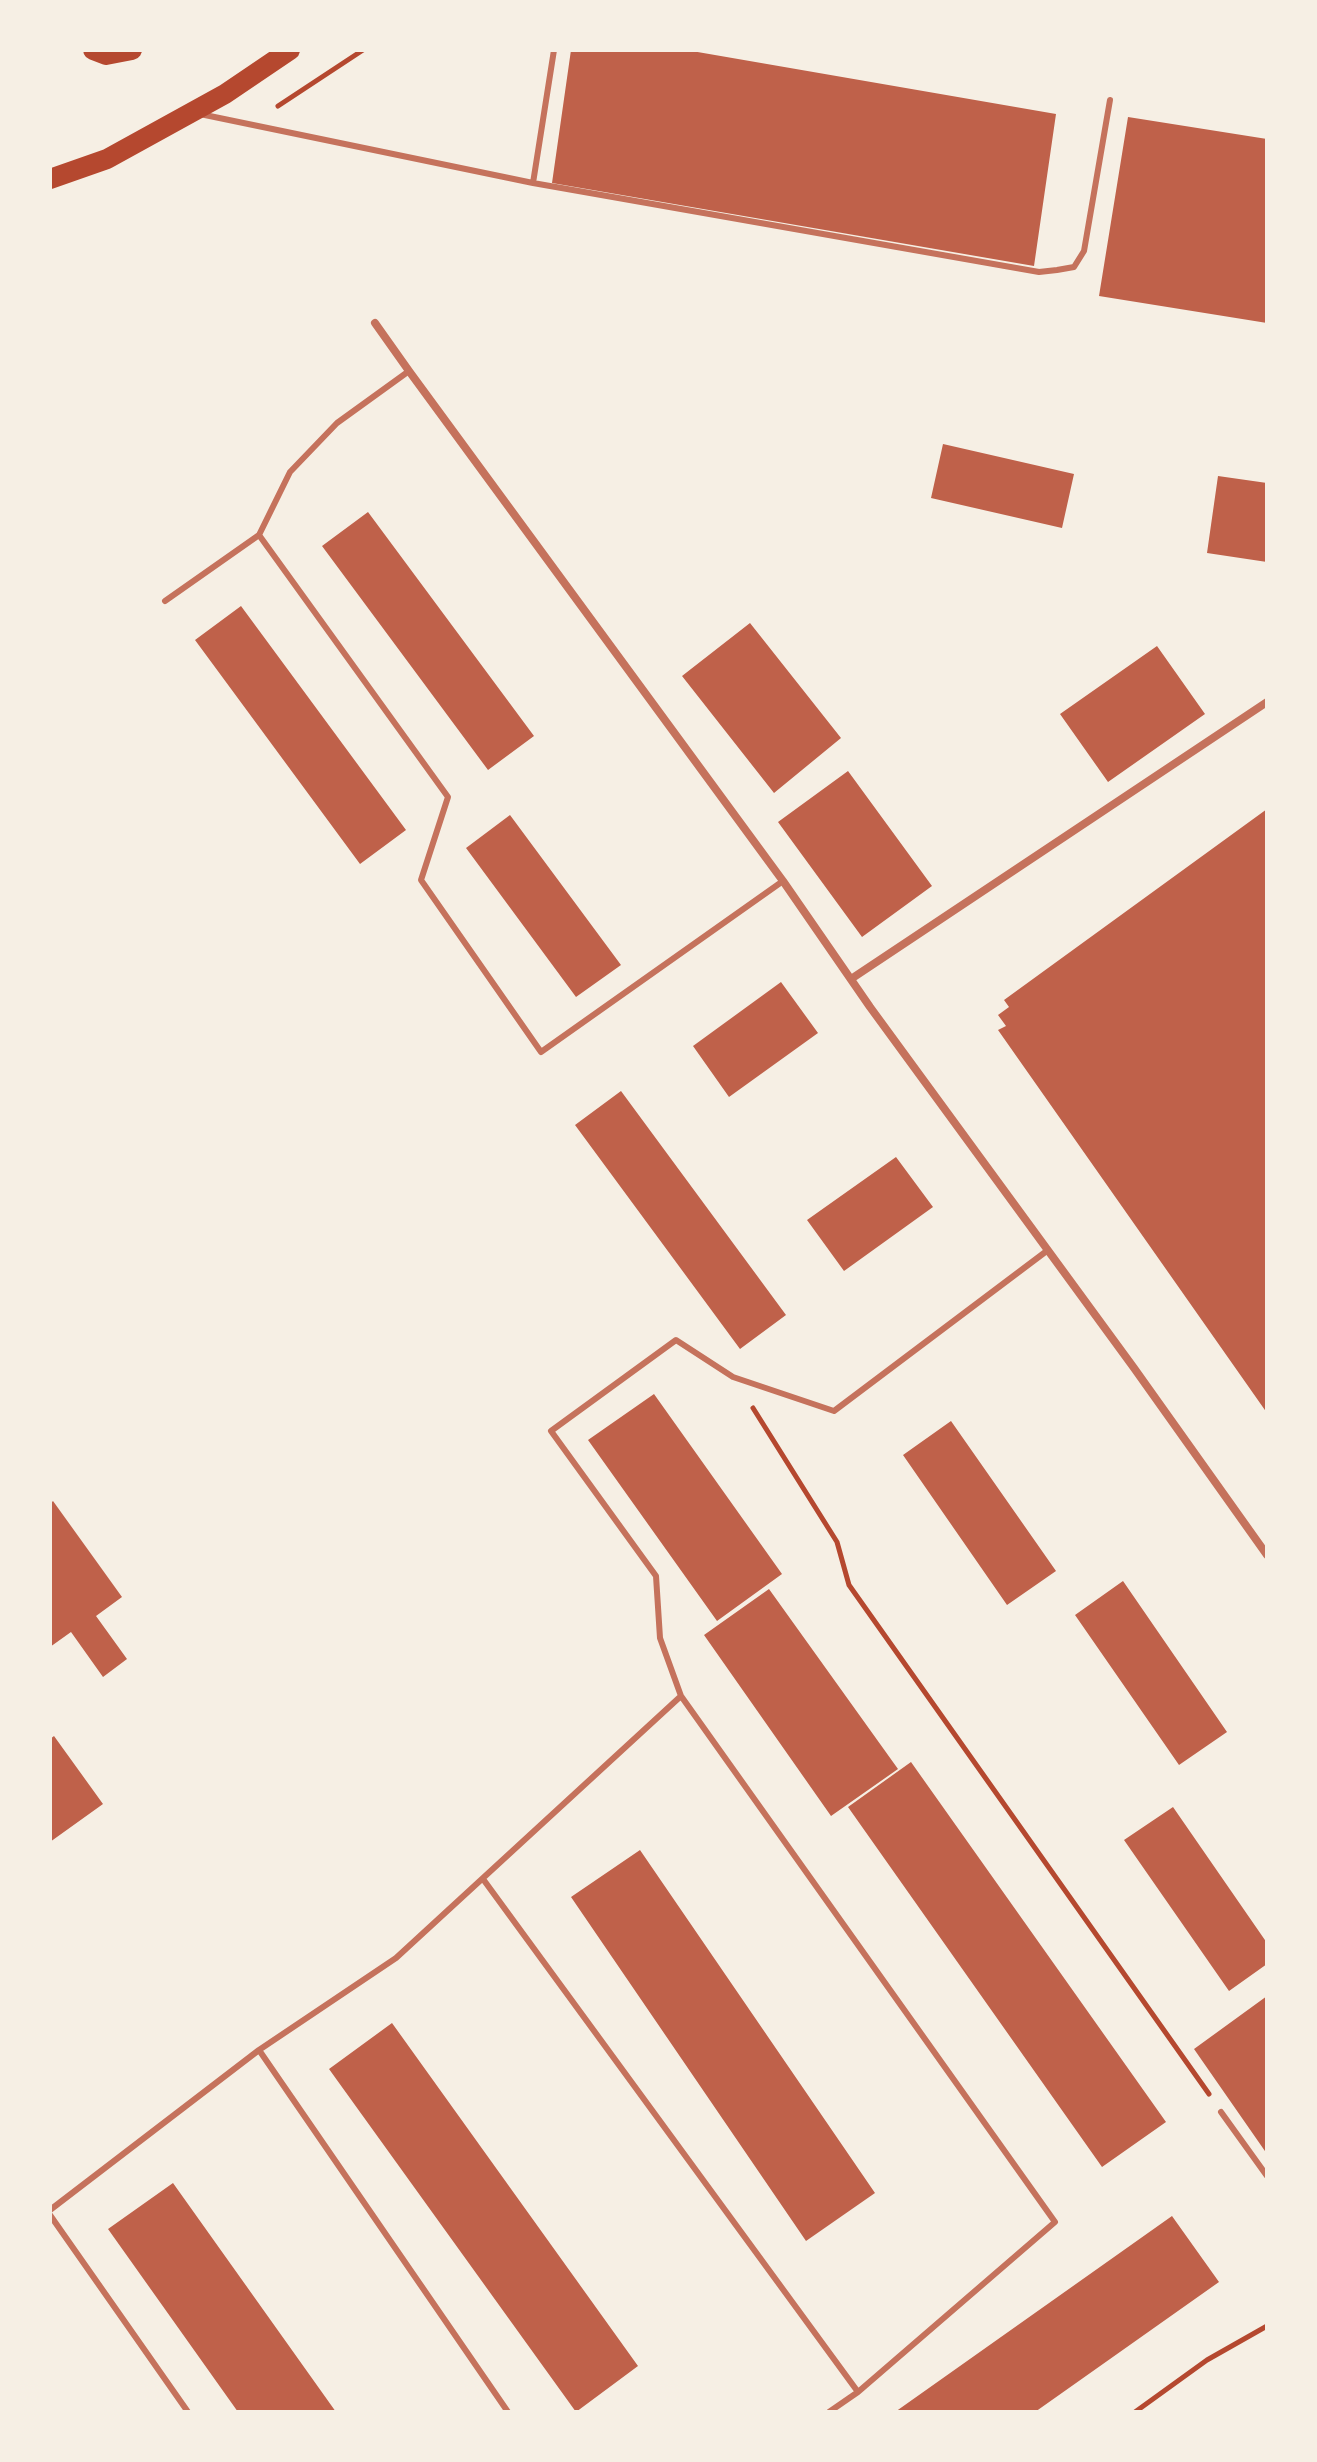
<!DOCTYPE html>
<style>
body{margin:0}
#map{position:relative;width:1317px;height:2462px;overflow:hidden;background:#f6efe4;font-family:Arial,sans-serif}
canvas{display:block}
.frame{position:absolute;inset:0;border:52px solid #f6efe4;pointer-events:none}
</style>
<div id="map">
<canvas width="1317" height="2462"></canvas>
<div class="frame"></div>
</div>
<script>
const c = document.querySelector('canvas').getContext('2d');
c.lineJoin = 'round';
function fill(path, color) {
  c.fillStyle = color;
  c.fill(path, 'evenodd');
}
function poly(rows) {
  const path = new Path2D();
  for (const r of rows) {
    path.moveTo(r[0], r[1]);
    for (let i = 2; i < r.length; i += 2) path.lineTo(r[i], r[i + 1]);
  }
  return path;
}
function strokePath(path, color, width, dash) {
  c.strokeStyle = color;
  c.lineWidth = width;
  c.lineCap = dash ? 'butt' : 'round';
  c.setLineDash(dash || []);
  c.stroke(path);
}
const building = poly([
 [571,50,686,50,1056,114,1034,266,552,183],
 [1128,117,1267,139,1267,323,1099,296],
 [943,444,1074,474,1062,528,931,498],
 [1218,476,1267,483,1267,562,1207,553],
 [368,512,534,736,488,770,322,546],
 [241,606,406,830,360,864,195,640],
 [750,623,841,738,774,793,682,676],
 [1157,646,1205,714,1108,782,1060,714],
 [848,771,932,886,862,937,778,822],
 [1267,809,1267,1413,998,1030,1006,1026,998,1015,1009,1007,1004,1000],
 [510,815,621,965,576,997,466,848],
 [781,982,818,1033,729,1097,693,1046],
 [621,1091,786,1315,740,1349,575,1125],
 [896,1157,933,1207,844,1271,807,1220],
 [654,1394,782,1574,717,1621,588,1440],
 [951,1421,1056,1571,1007,1605,903,1455],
 [53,1501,122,1597,96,1616,127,1659,103,1677,71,1632,50,1647,50,1504],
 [1123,1581,1227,1732,1179,1765,1075,1615],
 [769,1589,898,1769,831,1816,704,1635],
 [54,1736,103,1804,50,1842,50,1739],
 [911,1762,1166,2122,1102,2167,848,1807],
 [1173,1807,1267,1943,1267,1964,1229,1991,1124,1840],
 [640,1850,875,2193,806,2241,571,1897],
 [1267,1996,1267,2154,1194,2049],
 [392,2023,638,2366,576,2412,329,2069],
 [173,2183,336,2412,238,2412,108,2229],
 [1172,2216,1219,2282,1035,2412,895,2412]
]);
const path = poly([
 [278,106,363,50],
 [753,1408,837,1542,849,1585,1209,2094],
 [1135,2412,1207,2360,1267,2326]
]);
const service = poly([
 [200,114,533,183,554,50],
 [533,183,1039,272,1057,270,1074,267,1084,251,1110,100],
 [259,535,448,797,421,880,541,1052,783,881],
 [165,601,259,535,290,472,337,423,409,371],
 [681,1696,660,1638,656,1576,551,1431,676,1340,733,1377,834,1411,1048,1250],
 [483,1879,858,2392],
 [259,2050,508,2412],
 [1221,2112,1267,2176],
 [50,2210,259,2050,396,1958,681,1696,1055,2222,858,2392,829,2412],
 [50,2215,188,2412]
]);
const minor = poly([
 [375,323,409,371,783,881,870,1007,1134,1368,1267,1555],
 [851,979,1267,702]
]);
const primary = poly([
 [93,50,106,55,132,50],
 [50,179,107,159,225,94,290,50]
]);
fill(building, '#bf614a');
strokePath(path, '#b5482f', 5);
strokePath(service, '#c5725c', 6);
strokePath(minor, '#c5725c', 8);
strokePath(primary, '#b5482f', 20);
</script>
